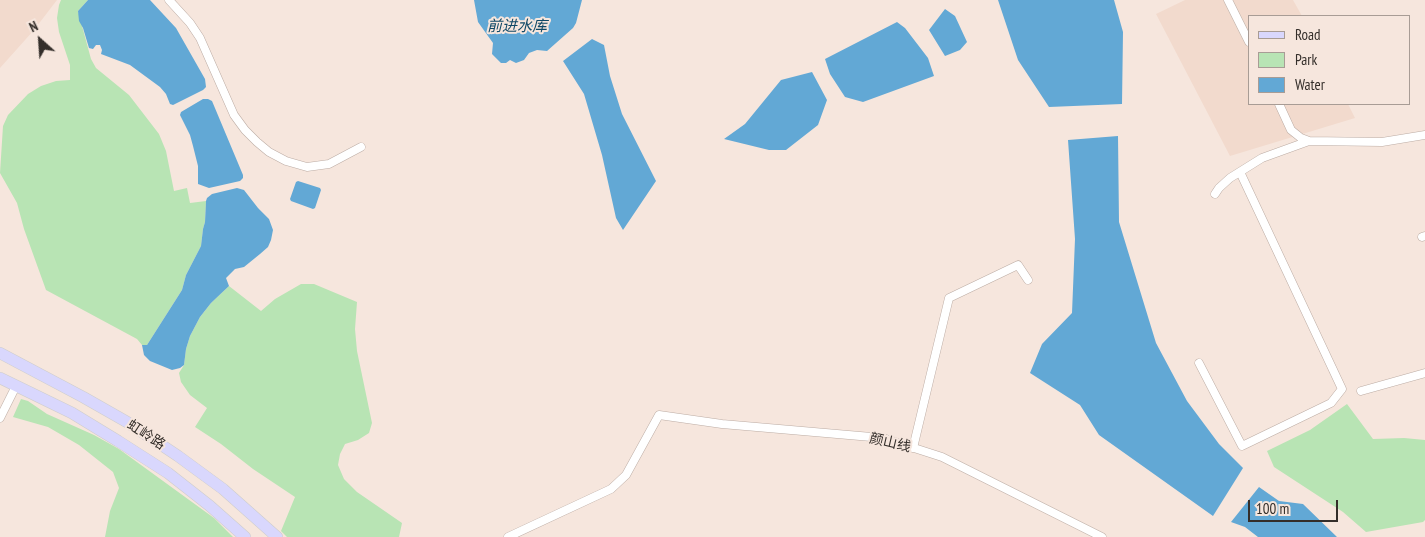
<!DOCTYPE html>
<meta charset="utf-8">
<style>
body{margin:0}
#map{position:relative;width:1425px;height:537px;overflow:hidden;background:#f6e6dd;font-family:"PT Sans Narrow",sans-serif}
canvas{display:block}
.legend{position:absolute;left:1248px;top:15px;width:162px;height:90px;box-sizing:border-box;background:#f6e6dd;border:1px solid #a89c95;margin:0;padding:6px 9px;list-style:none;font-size:15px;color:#342e2a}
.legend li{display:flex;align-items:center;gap:10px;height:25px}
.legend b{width:25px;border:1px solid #a89c95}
.north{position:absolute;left:15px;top:15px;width:50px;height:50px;-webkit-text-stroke:4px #f6e6dd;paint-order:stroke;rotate:334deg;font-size:14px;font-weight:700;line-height:20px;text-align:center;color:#342e2a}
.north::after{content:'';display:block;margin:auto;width:18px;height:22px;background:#342e2a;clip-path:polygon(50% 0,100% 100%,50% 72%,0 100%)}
.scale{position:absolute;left:1248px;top:500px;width:90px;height:22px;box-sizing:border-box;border:2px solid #342e2a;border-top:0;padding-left:6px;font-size:15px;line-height:18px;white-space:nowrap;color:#342e2a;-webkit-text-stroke:4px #f6e6dd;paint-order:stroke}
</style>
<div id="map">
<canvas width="1425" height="537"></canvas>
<ul class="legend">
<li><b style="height:6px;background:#d9d7fd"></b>Road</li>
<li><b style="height:14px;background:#b8e4b4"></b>Park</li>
<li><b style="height:14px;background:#62a8d5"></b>Water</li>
</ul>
<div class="north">N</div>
<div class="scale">100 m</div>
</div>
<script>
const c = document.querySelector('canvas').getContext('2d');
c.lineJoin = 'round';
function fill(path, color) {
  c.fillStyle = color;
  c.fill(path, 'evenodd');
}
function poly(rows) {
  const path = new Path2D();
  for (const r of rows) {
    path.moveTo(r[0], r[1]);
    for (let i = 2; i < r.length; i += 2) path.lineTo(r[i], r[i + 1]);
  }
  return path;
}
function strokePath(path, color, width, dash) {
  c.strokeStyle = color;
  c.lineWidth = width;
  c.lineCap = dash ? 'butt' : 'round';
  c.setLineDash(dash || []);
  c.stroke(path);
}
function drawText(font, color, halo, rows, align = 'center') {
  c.font = font + ' "PT Sans Narrow","Noto Sans SC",sans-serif';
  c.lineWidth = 4;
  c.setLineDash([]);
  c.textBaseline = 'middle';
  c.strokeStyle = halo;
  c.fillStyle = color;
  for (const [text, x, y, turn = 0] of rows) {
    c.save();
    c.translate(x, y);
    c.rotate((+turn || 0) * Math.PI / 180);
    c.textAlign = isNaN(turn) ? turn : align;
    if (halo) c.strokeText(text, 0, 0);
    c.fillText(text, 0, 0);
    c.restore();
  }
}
const built = poly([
 [0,0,57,0,34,30,0,68],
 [1185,0,1293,0,1302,16,1249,16,1249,104,1348,104,1355,118,1230,156,1156,14]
]);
const green = poly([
 [61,0,88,0,78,11,91,59,96,68,129,95,159,134,166,151,174,191,187,188,190,203,206,201,205,222,203,229,201,246,186,275,182,290,147,345,142,345,137,339,46,290,24,229,17,203,0,173,3,126,8,115,28,94,41,86,56,81,70,80,70,65,59,32,57,18,59,5],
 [301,284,314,284,357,302,355,329,357,351,372,423,369,433,358,440,345,444,340,454,338,465,344,479,357,492,402,523,399,537,287,537,281,531,295,497,253,469,221,444,195,427,207,408,190,395,181,382,179,373,184,365,186,349,190,336,200,317,211,303,229,286,261,311,275,299],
 [21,399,28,401,47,414,94,435,119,449,214,518,233,537,105,537,110,511,119,488,113,472,79,445,48,427,13,417],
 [1347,404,1373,439,1404,438,1425,440,1425,520,1423,522,1366,532,1343,512,1274,467,1267,451,1310,430]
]);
const water = poly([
 [88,0,150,0,176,28,205,79,206,87,203,90,173,105,170,104,166,94,160,87,130,65,101,54,102,50,100,45,96,45,93,49,89,48,83,28,79,21,78,11],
 [474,0,582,0,576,23,573,28,547,51,537,50,529,53,524,60,516,63,510,60,506,63,501,63,492,54,493,43,478,22],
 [998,0,1114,0,1123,32,1122,104,1049,107,1018,60],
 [945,9,955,16,967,42,960,50,945,56,929,30],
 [897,22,905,28,928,58,934,76,863,102,845,97,830,74,825,59],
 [592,39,604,45,610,76,622,114,656,181,623,230,616,218,602,155,584,94,563,61],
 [812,72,827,100,818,125,786,150,769,150,724,139,745,124,781,80],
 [203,99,208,99,212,101,243,175,243,178,240,181,209,188,198,184,198,166,193,146,190,135,180,115,181,112],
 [1118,136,1119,222,1156,343,1187,401,1219,444,1243,468,1213,516,1099,435,1080,405,1030,373,1042,344,1072,313,1075,239,1068,140],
 [298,181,320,188,321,190,315,208,313,209,291,201,290,199,296,182],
 [237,188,244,190,258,208,269,219,273,230,271,240,268,247,260,254,244,267,235,269,226,278,229,286,211,303,200,317,190,336,186,349,184,365,180,368,172,370,150,361,144,355,142,345,147,345,182,290,186,275,201,246,203,229,205,222,206,201,207,198,212,194],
 [1259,487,1279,501,1303,504,1337,537,1258,537,1245,527,1231,522]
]);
const street = poly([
 [169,0,190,23,200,38,234,115,245,130,257,142,269,152,286,161,307,167,329,164,361,147],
 [1228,0,1249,42],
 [1279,104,1291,130,1301,138,1309,141],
 [1215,194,1219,188,1230,178,1262,158,1309,141,1382,142,1425,135],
 [1422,237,1425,236],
 [1199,363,1242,446,1331,403,1342,389,1240,172],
 [1361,391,1425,373],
 [0,418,16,386],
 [913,448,949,298,1018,265,1028,280],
 [508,537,611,489,626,475,659,415,722,424,883,438,942,457,1102,537]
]);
const primary = poly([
 [0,353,83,397,127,422,178,456,223,489,277,537],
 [0,378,72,413,118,441,168,473,210,506,245,537]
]);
const streetNames = [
 ["虹岭路",146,435,33],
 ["颜山线",890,443,13]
];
const waterNames = [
 ["前进水库",517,27]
];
fill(built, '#f2dacd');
fill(green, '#b8e4b4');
fill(water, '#62a8d5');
strokePath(street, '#bcaca4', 9);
strokePath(primary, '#cecdcc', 12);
strokePath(street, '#fff', 8);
strokePath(primary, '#d9d7fd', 11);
drawText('14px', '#342e2a', '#f6e6dd', streetNames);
drawText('italic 15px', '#0f4866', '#f6e6dd', waterNames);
</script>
